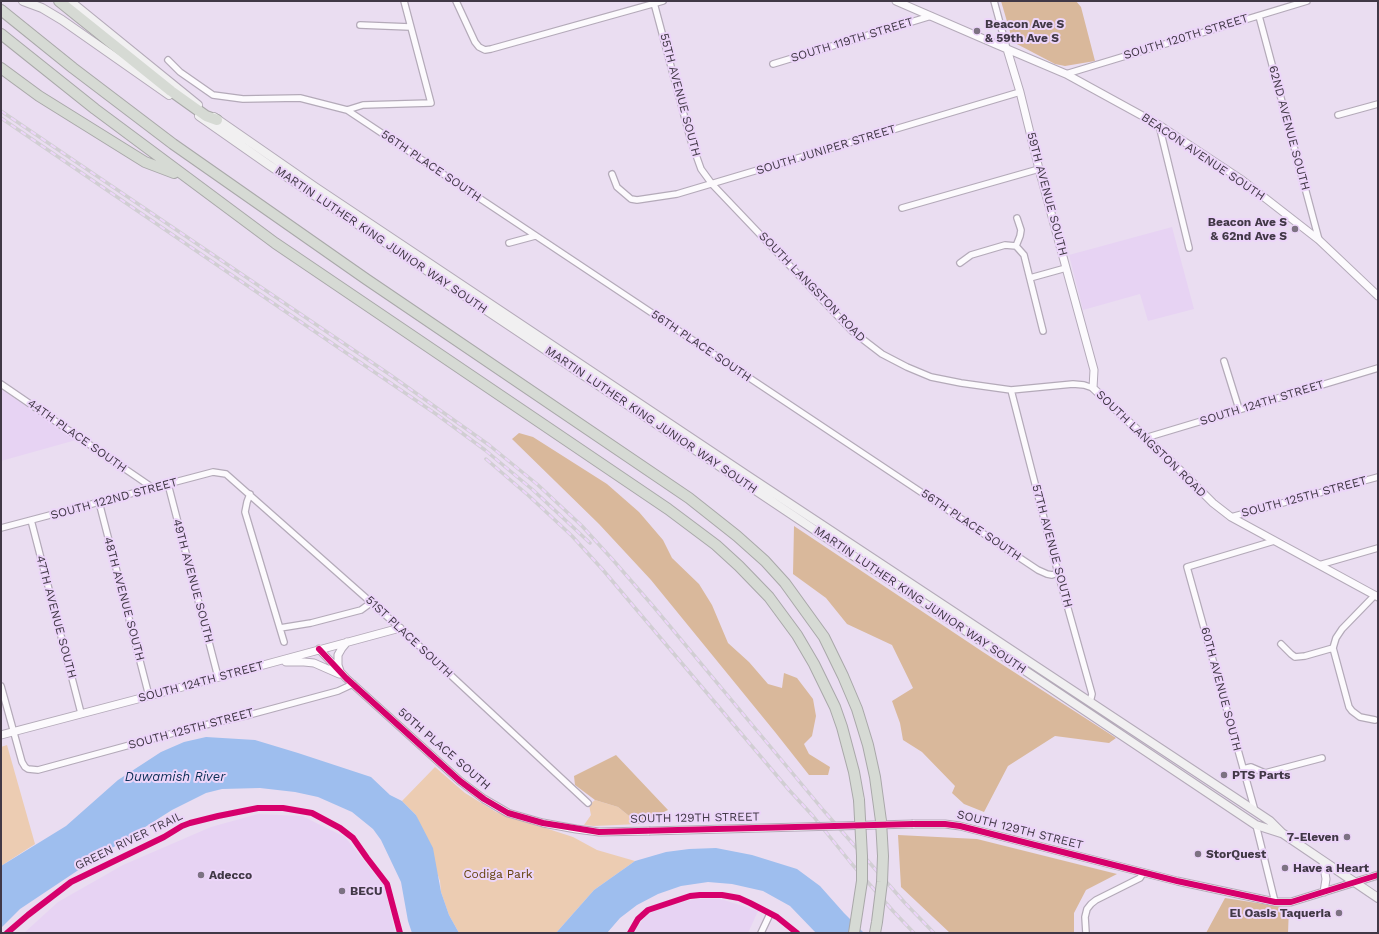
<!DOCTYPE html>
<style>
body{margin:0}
#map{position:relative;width:1379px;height:934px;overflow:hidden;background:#eaddf1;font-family:"Work Sans",sans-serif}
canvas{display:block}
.frame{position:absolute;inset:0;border:2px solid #413846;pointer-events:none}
</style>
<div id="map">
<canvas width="1379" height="934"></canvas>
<div class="frame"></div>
</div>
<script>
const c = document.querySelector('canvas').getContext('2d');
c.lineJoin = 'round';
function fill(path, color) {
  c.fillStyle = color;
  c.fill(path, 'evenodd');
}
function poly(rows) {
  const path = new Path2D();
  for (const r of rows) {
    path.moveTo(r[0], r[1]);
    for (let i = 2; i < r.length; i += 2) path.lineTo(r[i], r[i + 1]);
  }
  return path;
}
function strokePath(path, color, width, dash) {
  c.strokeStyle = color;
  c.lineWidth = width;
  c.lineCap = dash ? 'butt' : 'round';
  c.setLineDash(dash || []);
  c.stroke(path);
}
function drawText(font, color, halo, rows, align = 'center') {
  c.font = font + ' "Work Sans",sans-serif';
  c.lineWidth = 4;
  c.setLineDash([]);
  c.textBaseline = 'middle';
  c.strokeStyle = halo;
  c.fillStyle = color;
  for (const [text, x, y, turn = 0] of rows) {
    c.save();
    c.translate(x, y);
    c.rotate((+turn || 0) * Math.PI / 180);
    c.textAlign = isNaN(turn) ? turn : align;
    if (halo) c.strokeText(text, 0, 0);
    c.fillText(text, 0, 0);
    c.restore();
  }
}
const built = poly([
 [1172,227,1194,309,1148,321,1140,294,1083,310,1069,255],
 [1,389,76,440,1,461],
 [258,814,302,816,345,837,385,887,395,933,24,933,58,902,123,865,211,827],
 [699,899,721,899,758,911,748,933,633,933,645,917,654,911,686,901]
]);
const green = poly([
 [7,745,35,844,1,866,1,747],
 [435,767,465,793,496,812,573,837,597,850,635,861,594,890,556,933,459,933,449,915,441,892,440,881,416,815,402,801],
 [595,800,618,807,639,824,594,826,584,825,591,815,589,805]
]);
const forest = poly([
 [1001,1,1076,1,1081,7,1095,61,1065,66,1055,64,1013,42],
 [519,433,533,437,607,484,639,512,663,540,672,558,699,584,712,605,728,643,749,662,768,684,782,688,784,673,797,678,813,699,816,716,812,736,804,744,809,754,830,767,828,775,809,775,775,732,651,580,599,524,512,439],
 [794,526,983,652,1116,738,1109,743,1055,736,1008,766,984,812,964,804,952,793,955,786,922,752,903,740,900,723,892,701,913,688,892,645,847,624,826,598,793,574],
 [616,755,668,810,639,824,618,807,595,800,575,785,574,776],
 [898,835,977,839,1117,874,1086,890,1074,913,1074,933,950,933,901,887],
 [1225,898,1289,908,1288,933,1206,933]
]);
const water = poly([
 [206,737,255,740,298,753,371,777,390,795,402,801,416,815,433,848,441,892,449,915,459,933,412,933,408,921,401,882,381,840,373,829,352,812,318,797,295,792,260,788,222,789,206,793,172,810,101,855,20,909,1,928,1,866,66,826,118,780,161,752,184,742],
 [716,848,752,855,797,869,820,886,844,913,864,933,816,933,790,906,763,891,732,884,708,882,681,886,658,894,637,905,620,918,607,933,556,933,594,890,635,861,666,852,689,849]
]);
const minor = poly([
 [456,1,475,42,479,47,485,50,491,49,663,1],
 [994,1,1007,49],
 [654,3,691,141,701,169,712,184,852,331,882,354,907,367,931,377,961,383,1011,390,1073,384,1084,385,1093,388],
 [1259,16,1319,240],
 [360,25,410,27],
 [168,60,180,72,213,95,243,99,300,98,347,110,363,105,431,103,404,1],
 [773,64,931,16],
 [1066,74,1307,1],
 [347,110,1038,570,1047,574,1052,575,1058,573],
 [1338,115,1378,104],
 [1159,125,1189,248],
 [612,174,617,187,631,199,637,200,677,194,1020,92],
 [902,208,1039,169],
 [1017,218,1021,230,1020,236,1016,246,1024,255,1043,331],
 [509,243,535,236],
 [960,263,971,255,1005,245,1016,246],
 [1030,278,1066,268],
 [1224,361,1239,409],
 [1,384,153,488],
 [1011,390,1058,573,1092,694,1090,702],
 [1145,438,1378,368],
 [168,484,218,677],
 [250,494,247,502,245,512,284,642],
 [99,502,149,696],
 [1231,517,1378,477],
 [31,520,81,713],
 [1,528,213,472,226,474,400,628,588,803],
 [1319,565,1378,548],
 [280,628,311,623,361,610,372,602],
 [1281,644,1291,654,1295,657,1305,656,1333,648],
 [1,686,22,762,25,767,28,769,38,770,192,728,249,715,338,691,353,684],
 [1375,720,1360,717,1352,711,1349,707,1333,648,1336,638,1342,629,1375,595],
 [1243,769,1251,767,1265,773,1322,758],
 [1255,811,1187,567,1274,541],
 [1256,825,1275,902],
 [761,933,769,916],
 [1086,933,1085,917,1087,909,1091,904,1096,900,1140,878,1143,873]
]);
const tertiary = poly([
 [896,1,993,43,1066,74,1159,125,1242,180,1319,240,1378,296],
 [1007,49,1020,92,1039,169,1094,370,1093,388,1181,471,1213,503,1231,517,1378,597],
 [319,649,346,678,460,781,484,799,508,813,543,823,576,829,599,832,649,831],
 [286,662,304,662,314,663,339,674],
 [340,671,338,665,338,655,342,648,347,642],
 [1,735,149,696,400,628],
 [913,824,945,824,960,826,1177,881,1275,902,1291,902,1378,875],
 [1323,861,1326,879,1324,892]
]);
const secondary = poly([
 [23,1,42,8,62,20,169,95],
 [70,1,198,105],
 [199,116,269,165,1256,825,1281,833],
 [214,117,315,187,748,476,1255,811,1270,821,1282,833,1378,898]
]);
const motorway = poly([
 [59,1,171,91,206,116,217,120],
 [1,10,73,68,173,144,366,279,689,498,737,536,765,561,785,583,824,637,843,676,857,709,868,745,875,777,881,821],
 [1,34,95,109,275,243,668,509,716,545,739,566,769,597,797,635,814,664,835,707,842,727,854,772,859,800],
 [1,68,39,96,145,162,174,173]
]);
const rail = poly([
 [1,111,389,374,489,445,538,485,582,526,613,560,653,606,824,811,905,903,934,933],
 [1,118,436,414,485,450,533,490,590,543],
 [486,459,529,496,572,536,603,570,789,790,813,816,851,863,893,911,914,933]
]);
const tertiaryBridge = poly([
 [649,831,913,824]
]);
const motorwayBridge = poly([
 [854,933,862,881,862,856,859,800],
 [875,933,877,922,882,882,883,856,881,821]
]);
const cycleway = poly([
 [319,649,346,678,460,781,484,799,508,813,543,823,599,832,913,824,945,824,960,826,1177,881,1275,902,1291,902,1378,875],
 [7,933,28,915,71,882,164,837,182,826,190,823,218,816,258,808,283,808,312,813,340,828,353,838,367,858,387,884,400,933],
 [630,933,638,919,648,910,690,896,700,895,722,895,739,898,750,903,777,917,797,933]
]);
const markers = [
 [977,31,4,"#7c7282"],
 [1295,229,4,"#7c7282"],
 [1224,775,4,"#7c7282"],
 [1347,837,4,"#7c7282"],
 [1198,854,4,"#7c7282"],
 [1285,868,4,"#7c7282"],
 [201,875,4,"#7c7282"],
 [342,891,4,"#7c7282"],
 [1339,913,4,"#7c7282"]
];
const poiNames = [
 ["Beacon Ave S",985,24],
 ["& 59th Ave S",985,38],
 ["Beacon Ave S",1287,222,"right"],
 ["& 62nd Ave S",1287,236,"right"],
 ["PTS Parts",1232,775],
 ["7-Eleven",1339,837,"right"],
 ["StorQuest",1206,854],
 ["Have a Heart",1293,868],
 ["Adecco",209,875],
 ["BECU",350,891],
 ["El Oasis Taqueria",1331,913,"right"]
];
const streetNames = [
 ["SOUTH 120TH STREET",1186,37,-17],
 ["SOUTH 119TH STREET",852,40,-17],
 ["55TH AVENUE SOUTH",680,95,75],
 ["62ND AVENUE SOUTH",1289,128,75],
 ["SOUTH JUNIPER STREET",826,150,-17],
 ["BEACON AVENUE SOUTH",1203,157,34],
 ["56TH PLACE SOUTH",431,166,34],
 ["59TH AVENUE SOUTH",1047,194,75],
 ["MARTIN LUTHER KING JUNIOR WAY SOUTH",381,240,34],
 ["SOUTH LANGSTON ROAD",812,287,46],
 ["56TH PLACE SOUTH",701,346,34],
 ["SOUTH 124TH STREET",1262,403,-17],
 ["MARTIN LUTHER KING JUNIOR WAY SOUTH",651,420,34],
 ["44TH PLACE SOUTH",77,436,35],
 ["SOUTH LANGSTON ROAD",1151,444,44],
 ["SOUTH 125TH STREET",1304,497,-15],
 ["SOUTH 122ND STREET",114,499,-15],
 ["56TH PLACE SOUTH",971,525,34],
 ["57TH AVENUE SOUTH",1052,546,75],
 ["49TH AVENUE SOUTH",193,581,75],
 ["48TH AVENUE SOUTH",124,599,75],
 ["MARTIN LUTHER KING JUNIOR WAY SOUTH",920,600,34],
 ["47TH AVENUE SOUTH",56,617,75],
 ["51ST PLACE SOUTH",409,637,43],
 ["SOUTH 124TH STREET",201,682,-15],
 ["60TH AVENUE SOUTH",1221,689,75],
 ["SOUTH 125TH STREET",191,729,-15],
 ["50TH PLACE SOUTH",444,749,41],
 ["SOUTH 129TH STREET",695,818,-1],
 ["SOUTH 129TH STREET",1020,830,14],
 ["GREEN RIVER TRAIL",129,841,-26]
];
const parkNames = [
 ["Codiga Park",498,874]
];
const waterNames = [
 ["Duwamish River",175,777]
];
fill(built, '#e7d3f3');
fill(green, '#ecccb2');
fill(forest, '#d9b89b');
fill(water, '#9ebeee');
strokePath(minor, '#b4aab9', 8);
strokePath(tertiary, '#b4aab9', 9);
strokePath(secondary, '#b4aab9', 10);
strokePath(motorway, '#a9a8a9', 12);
strokePath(minor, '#fcfafd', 5.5);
strokePath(tertiary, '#fcfafd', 7);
strokePath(secondary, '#f1f0f1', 8);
strokePath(motorway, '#d6dad4', 10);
strokePath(rail, '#d1ced3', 3.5);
strokePath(rail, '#ecd5f9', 2, [6]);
strokePath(tertiaryBridge, '#b4aab9', 9, []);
strokePath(motorwayBridge, '#a9a8a9', 12, []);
strokePath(tertiaryBridge, '#fcfafd', 7);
strokePath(motorwayBridge, '#d6dad4', 10);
strokePath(cycleway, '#d6006c', 6);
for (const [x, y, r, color] of markers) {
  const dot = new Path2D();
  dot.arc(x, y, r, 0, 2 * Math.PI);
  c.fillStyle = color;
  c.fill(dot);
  strokePath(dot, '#ecd5f9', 1.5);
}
drawText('bold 12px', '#413846', '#ecd5f9', poiNames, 'left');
drawText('12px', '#413846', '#ecd5f9', streetNames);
drawText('12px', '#63420b', '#ecd5f9', parkNames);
drawText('italic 13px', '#0b2e55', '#ecd5f9', waterNames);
</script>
